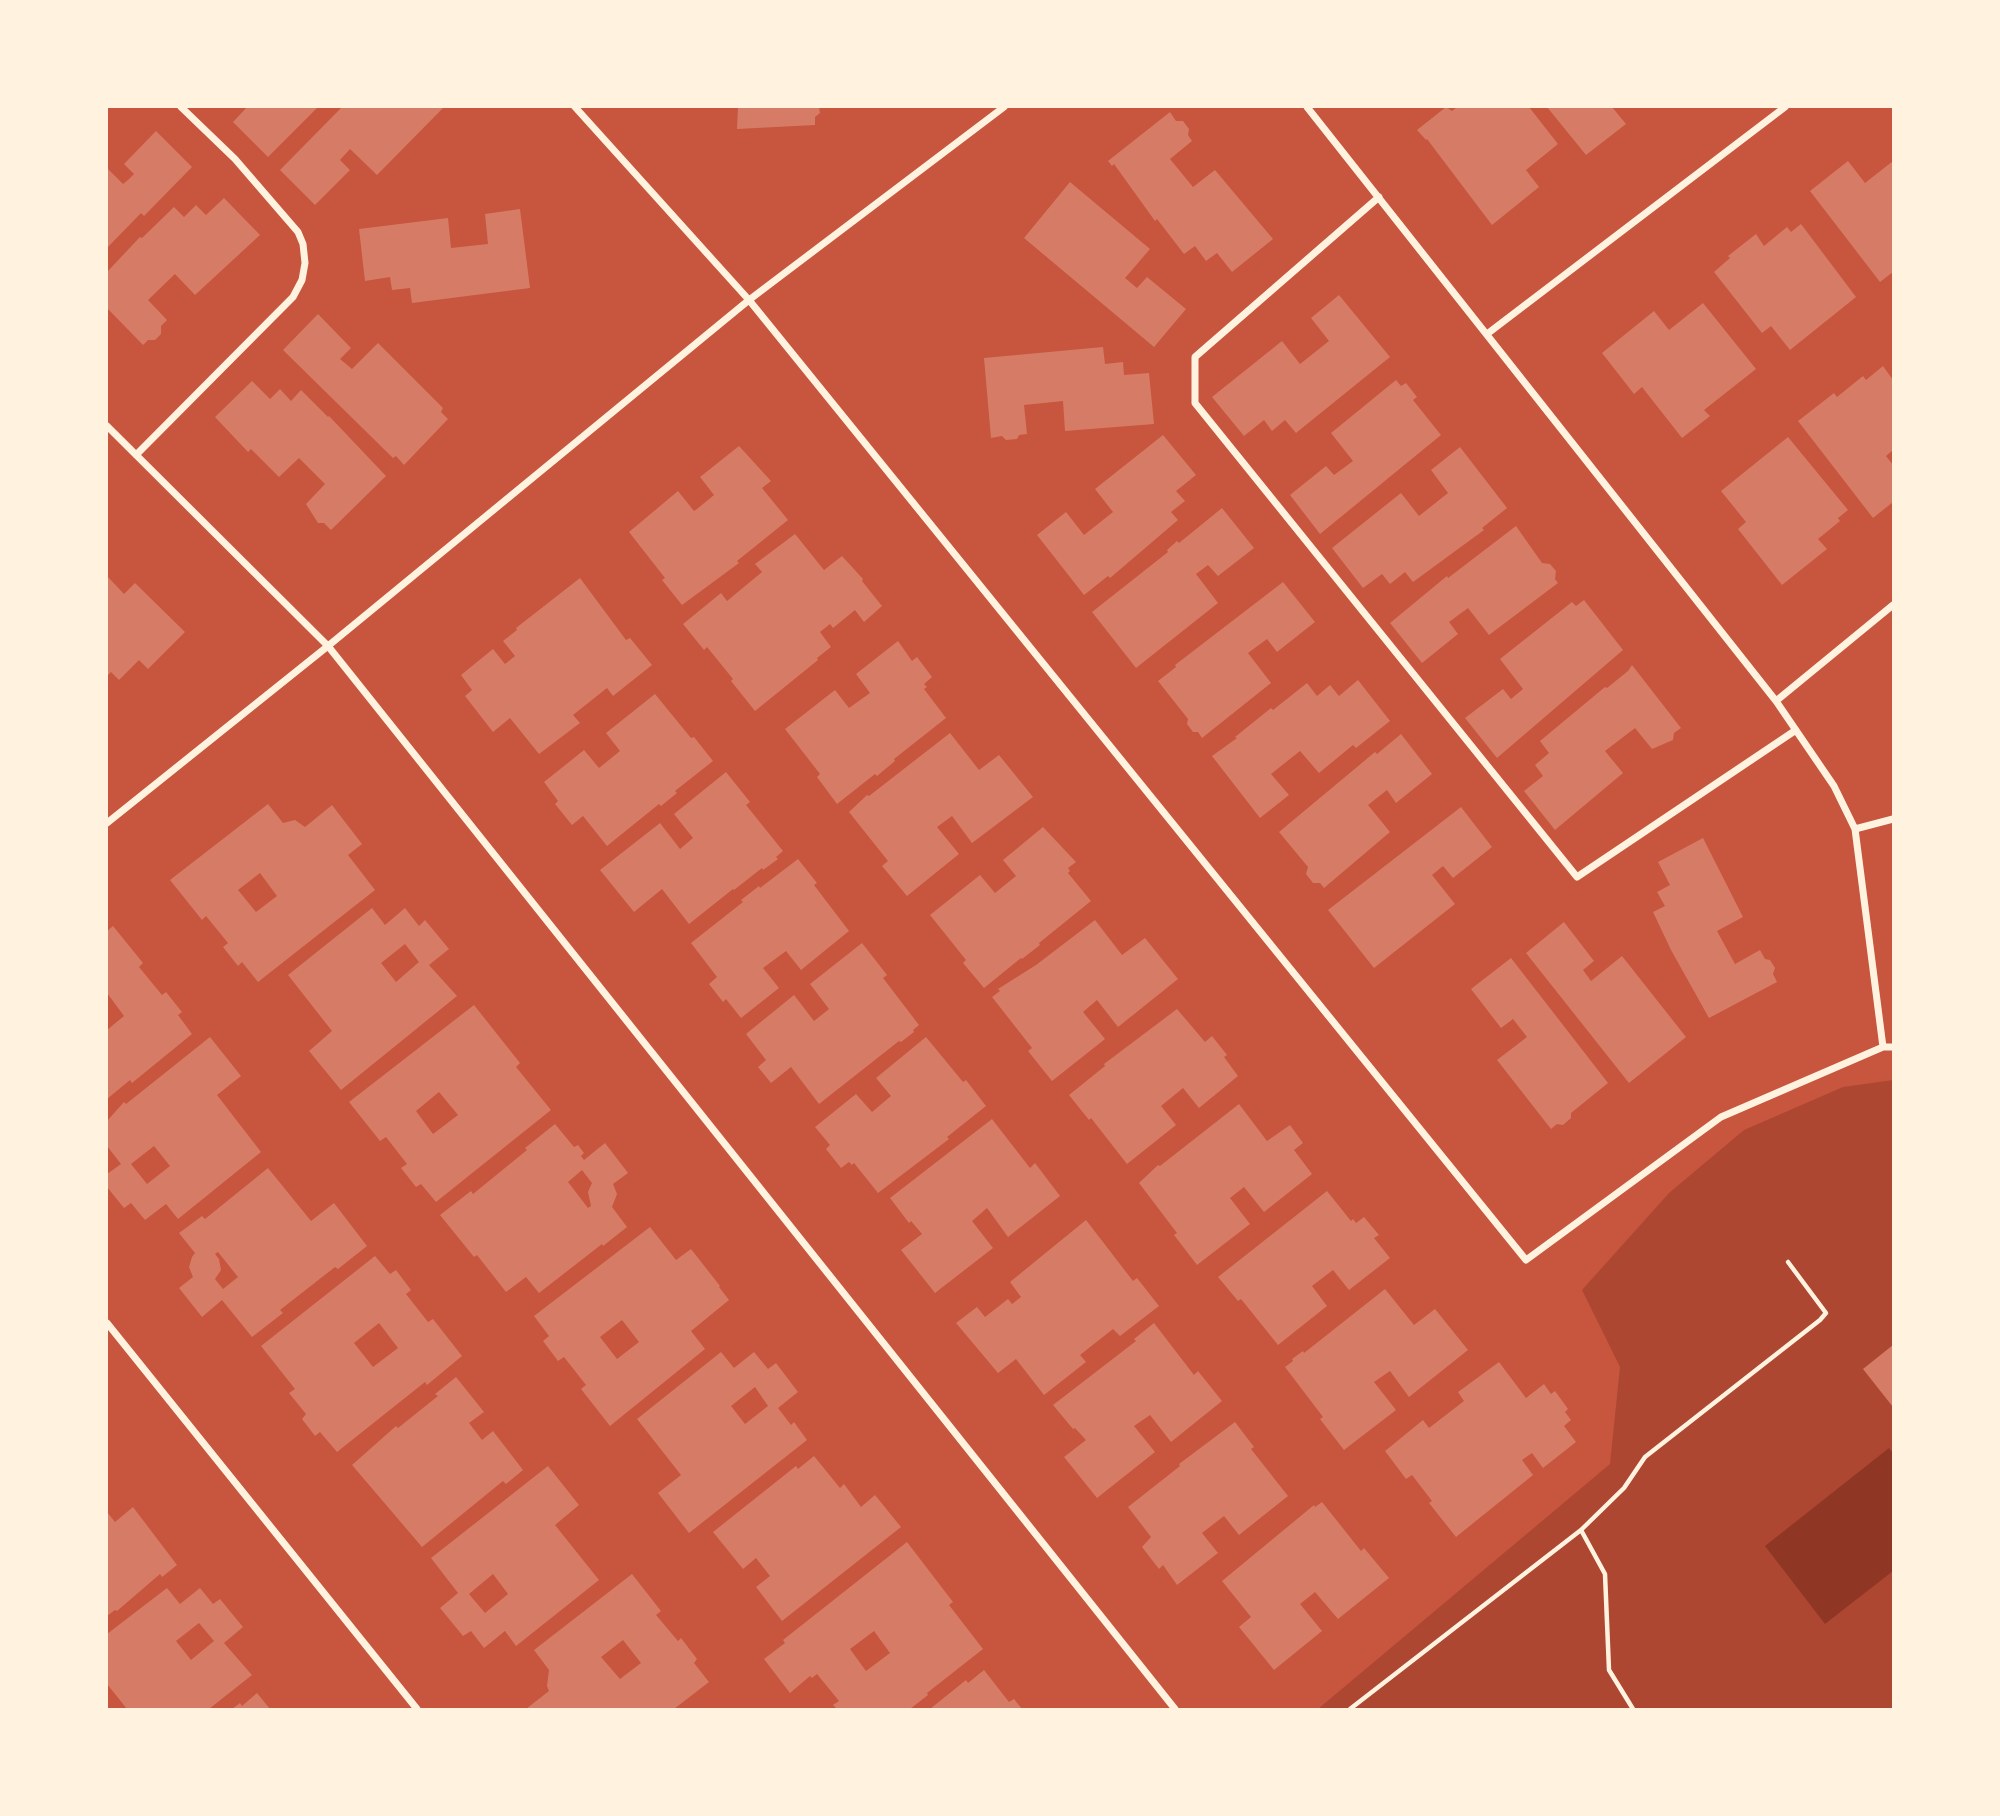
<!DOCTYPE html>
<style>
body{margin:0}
#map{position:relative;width:2000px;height:1816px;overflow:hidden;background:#c8553d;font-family:Barlow,sans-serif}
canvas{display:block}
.frame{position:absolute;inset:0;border:108px solid #fff3e0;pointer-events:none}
</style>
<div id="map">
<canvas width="2000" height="1816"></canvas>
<div class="frame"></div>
</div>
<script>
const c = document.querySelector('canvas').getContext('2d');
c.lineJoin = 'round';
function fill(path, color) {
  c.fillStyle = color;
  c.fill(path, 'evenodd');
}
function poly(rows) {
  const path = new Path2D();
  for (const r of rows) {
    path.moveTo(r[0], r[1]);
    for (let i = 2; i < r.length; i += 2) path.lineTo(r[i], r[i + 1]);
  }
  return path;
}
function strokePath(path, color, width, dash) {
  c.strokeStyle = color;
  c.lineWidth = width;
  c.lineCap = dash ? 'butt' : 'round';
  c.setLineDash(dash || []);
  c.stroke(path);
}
const green = poly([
 [1893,1080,1893,1709,1318,1709,1610,1464,1620,1367,1582,1290,1669,1193,1744,1130,1843,1087]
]);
const water = poly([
 [1889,1448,1893,1453,1893,1571,1825,1624,1765,1546]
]);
const building = poly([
 [247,107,318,107,268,157,233,122],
 [342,107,444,107,377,175,350,149,340,160,350,170,315,205,280,170],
 [738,107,819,107,820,113,815,117,815,125,737,129],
 [1446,107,1452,111,1457,107,1529,107,1558,144,1526,170,1539,187,1492,225,1427,139,1426,140,1417,130],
 [1547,107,1612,107,1626,124,1586,155],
 [1170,112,1176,121,1183,121,1189,129,1188,135,1192,141,1170,159,1193,187,1215,170,1273,239,1232,272,1217,253,1206,261,1195,246,1184,254,1157,219,1155,221,1114,164,1112,166,1108,161],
 [156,131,192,167,144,216,141,213,107,248,107,168,123,184,128,180,134,174,124,164],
 [1848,161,1865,183,1893,161,1893,272,1880,282,1810,191],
 [1070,182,1150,249,1125,278,1137,288,1147,277,1186,309,1154,347,1024,238],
 [224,198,260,235,195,295,175,274,148,300,167,320,161,326,161,334,155,340,148,340,143,345,107,308,107,272,140,237,142,238,174,207,184,217,196,205,206,215],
 [520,209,530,288,412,303,410,288,392,290,390,277,365,281,359,229,448,218,451,248,488,244,485,214],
 [1801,224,1856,297,1790,350,1771,326,1762,333,1714,272,1730,258,1728,256,1756,234,1764,246,1787,227,1791,232],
 [1339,295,1390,357,1296,433,1285,420,1272,431,1264,420,1244,436,1212,397,1282,341,1300,364,1329,341,1311,318],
 [1703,303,1756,369,1704,410,1710,416,1682,438,1642,387,1634,394,1602,353,1654,311,1669,330],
 [318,314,351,348,340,359,352,369,378,343,443,408,441,412,448,419,404,465,396,456,393,458,283,350],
 [1103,347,1105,364,1123,362,1124,375,1149,373,1154,424,1065,431,1063,401,1024,405,1027,434,1019,435,1017,439,1006,440,1002,436,991,438,984,358],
 [1883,366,1893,380,1893,450,1886,456,1893,465,1893,502,1873,518,1798,421,1834,393,1837,397,1863,376,1866,380],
 [1396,380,1401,386,1406,383,1417,397,1413,400,1441,435,1320,534,1290,495,1326,466,1334,475,1353,461,1331,433],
 [252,381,270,399,280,389,291,401,301,390,328,417,329,416,386,476,331,530,324,523,318,523,306,504,325,484,299,458,279,477,251,449,248,452,215,417],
 [1163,435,1196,475,1176,491,1185,501,1171,512,1178,520,1110,578,1108,576,1084,595,1037,535,1066,512,1084,535,1113,512,1095,489],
 [1788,437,1848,510,1838,518,1840,521,1818,539,1827,549,1782,585,1738,529,1746,522,1721,491],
 [739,446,771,481,762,488,788,520,737,561,739,563,682,605,662,580,665,578,629,532,678,491,694,511,697,509,714,495,700,477],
 [1460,447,1507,508,1482,528,1484,530,1413,582,1405,572,1390,584,1382,574,1363,588,1332,548,1401,493,1419,516,1448,493,1431,470],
 [1222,508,1254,548,1218,576,1208,565,1196,574,1218,603,1136,668,1092,612,1168,552,1167,550,1177,541,1179,543],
 [1516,526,1542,563,1550,564,1556,571,1555,579,1558,583,1489,635,1468,608,1449,622,1458,634,1422,663,1390,623,1447,576,1448,578],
 [795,534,824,570,842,556,863,579,862,581,882,606,864,622,855,610,833,628,830,624,820,632,831,647,817,658,818,660,755,711,731,681,733,679,707,647,704,650,683,624,721,593,727,601,762,572,755,564],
 [107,576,124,594,135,583,185,632,148,669,139,660,119,680,111,672,107,676],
 [580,578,626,640,630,638,652,665,613,696,607,688,573,715,580,723,539,754,510,718,493,732,465,696,472,690,461,675,493,649,505,664,515,656,503,641,517,630,516,628],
 [1283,582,1315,622,1277,652,1267,639,1248,653,1271,683,1202,738,1198,732,1193,732,1187,724,1188,719,1158,681,1176,667,1175,665],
 [1584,600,1623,650,1497,758,1465,718,1503,689,1511,699,1523,689,1500,659,1572,602,1576,606],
 [898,641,912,661,917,657,932,677,924,684,927,687,924,689,946,718,894,759,895,761,877,776,875,774,837,804,817,777,820,774,785,729,835,690,849,708,870,693,856,674],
 [1632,665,1681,728,1674,733,1673,740,1652,749,1635,728,1605,751,1623,773,1555,830,1524,791,1543,776,1535,765,1549,753,1540,741,1605,687,1607,688,1628,671],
 [1358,680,1390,721,1356,748,1353,745,1319,773,1300,751,1271,774,1289,795,1260,818,1212,756,1237,738,1235,737,1271,708,1273,710,1307,683,1317,696,1330,685,1339,696],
 [655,694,691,738,694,737,713,761,675,791,677,793,661,806,659,804,607,846,583,816,572,825,555,804,558,801,544,782,584,750,599,768,620,751,606,733],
 [950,733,979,770,999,755,1033,797,972,843,952,816,937,827,959,854,907,896,882,866,888,861,849,812,867,795,869,796],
 [1401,734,1432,774,1396,803,1387,790,1368,805,1390,832,1324,888,1320,883,1313,883,1306,874,1308,867,1279,832,1375,752,1377,754],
 [726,772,750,802,746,805,783,851,776,857,778,859,763,870,762,868,734,890,733,889,689,924,662,889,634,912,600,870,660,823,680,849,693,838,674,814],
 [268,804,283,823,295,820,305,827,332,805,362,844,348,855,375,890,258,982,242,962,238,966,223,947,228,943,206,916,202,920,170,880],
 [260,873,277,896,256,912,238,890],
 [1461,807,1492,847,1453,878,1443,866,1432,875,1455,904,1374,968,1328,910],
 [1043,827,1076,862,1068,868,1070,871,1068,873,1091,901,1039,943,1040,945,1022,959,1021,958,984,988,963,963,966,960,930,915,980,875,995,893,1016,876,1003,860],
 [1703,838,1743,917,1717,931,1735,964,1760,950,1765,959,1770,960,1775,968,1773,974,1777,982,1709,1018,1671,950,1653,912,1665,906,1657,892,1670,885,1658,862],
 [798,859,817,883,814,885,849,931,801,970,786,951,763,968,779,988,741,1018,726,999,723,1002,709,984,717,977,691,943,743,902,741,900,759,886,760,888],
 [372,908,385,925,405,908,419,926,425,920,449,949,429,965,457,996,341,1090,309,1051,332,1031,288,975],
 [405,944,419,962,396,982,381,963],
 [1095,920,1122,955,1145,938,1178,979,1118,1027,1097,1000,1083,1012,1105,1039,1052,1081,1028,1051,1032,1048,992,997,1000,991,998,989,1036,965],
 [1564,922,1594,961,1583,970,1591,981,1622,956,1686,1037,1629,1083,1526,953],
 [113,926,143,963,139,967,162,995,166,992,182,1012,178,1015,192,1034,132,1083,130,1080,107,1099,107,1030,124,1016,107,993,107,931],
 [862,943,887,975,883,978,919,1025,913,1030,914,1032,901,1042,899,1041,819,1104,791,1067,771,1083,758,1067,766,1060,746,1034,794,995,814,1021,829,1009,810,984],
 [1511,958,1608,1083,1571,1113,1571,1118,1563,1125,1557,1124,1551,1129,1497,1060,1527,1037,1513,1019,1501,1028,1471,989],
 [474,1005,520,1063,516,1067,551,1110,436,1202,421,1184,416,1187,401,1168,407,1164,386,1137,380,1141,349,1102],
 [439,1092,458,1115,433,1134,416,1111],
 [1177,1009,1205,1042,1212,1036,1227,1055,1224,1057,1238,1076,1199,1108,1183,1088,1161,1106,1176,1125,1127,1164,1091,1118,1089,1120,1069,1095,1105,1066,1104,1064],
 [210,1037,241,1076,217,1095,261,1152,178,1219,166,1204,145,1220,131,1203,124,1208,107,1187,107,1174,121,1164,107,1146,107,1121,124,1102,126,1104],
 [154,1146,170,1166,147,1184,131,1164],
 [926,1037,963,1082,966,1080,986,1106,947,1137,949,1139,878,1193,854,1163,852,1165,849,1162,841,1168,826,1149,830,1145,815,1127,856,1094,872,1112,891,1096,876,1078],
 [1239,1104,1267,1141,1290,1125,1303,1143,1294,1150,1312,1174,1264,1212,1244,1187,1230,1198,1250,1224,1197,1265,1174,1235,1177,1233,1139,1183,1158,1165,1160,1166],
 [992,1119,1030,1168,1035,1163,1060,1196,1008,1237,987,1208,972,1221,993,1248,935,1293,901,1250,922,1234,911,1221,909,1223,890,1198],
 [555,1124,574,1147,578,1145,584,1153,581,1156,584,1160,605,1143,628,1173,613,1184,617,1194,612,1207,627,1227,603,1246,602,1244,539,1293,526,1277,506,1292,477,1255,474,1257,440,1215,471,1191,473,1194,527,1150,525,1148],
 [582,1170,592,1183,588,1192,591,1206,588,1208,568,1182],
 [268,1168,311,1221,334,1203,367,1246,338,1269,335,1267,280,1310,283,1313,252,1337,222,1300,202,1317,179,1288,193,1277,189,1267,192,1257,195,1253,179,1233,202,1216,205,1219],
 [218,1252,238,1277,223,1289,215,1279,221,1270,219,1259,215,1254],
 [1327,1191,1351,1221,1353,1219,1356,1223,1364,1217,1379,1235,1374,1238,1390,1258,1349,1290,1333,1270,1312,1286,1327,1306,1278,1345,1241,1299,1238,1301,1218,1277],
 [1086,1220,1133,1281,1137,1278,1159,1306,1120,1336,1113,1329,1080,1355,1086,1362,1044,1395,1016,1359,998,1373,956,1323,977,1307,985,1317,1008,1299,1012,1304,1021,1297,1010,1282],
 [650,1227,676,1260,691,1249,720,1286,719,1287,729,1300,691,1331,705,1349,610,1426,581,1389,586,1385,564,1357,558,1361,543,1341,549,1336,534,1316],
 [622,1320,639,1342,617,1359,600,1337],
 [375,1256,390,1274,396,1270,411,1290,406,1294,428,1322,433,1319,462,1356,427,1385,425,1382,337,1452,320,1432,315,1436,302,1419,306,1414,289,1393,295,1389,261,1346],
 [379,1323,398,1348,373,1367,354,1343],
 [1385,1289,1414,1325,1435,1309,1468,1350,1409,1397,1390,1371,1374,1382,1396,1410,1344,1450,1320,1419,1323,1417,1285,1367,1293,1361,1292,1359,1303,1351,1304,1353],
 [1154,1323,1194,1375,1198,1371,1222,1401,1171,1442,1150,1415,1134,1426,1155,1452,1097,1498,1064,1457,1086,1440,1075,1428,1073,1429,1053,1405,1136,1341,1134,1339],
 [1893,1345,1893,1407,1863,1369],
 [721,1352,734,1368,754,1352,768,1369,776,1363,798,1392,778,1408,791,1425,794,1422,807,1440,689,1533,658,1493,681,1475,637,1419],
 [755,1387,768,1406,745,1424,731,1406],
 [1499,1362,1526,1398,1544,1384,1551,1394,1555,1391,1568,1409,1565,1412,1571,1420,1564,1426,1576,1442,1543,1468,1532,1453,1522,1460,1533,1475,1456,1537,1429,1503,1432,1501,1412,1475,1406,1479,1385,1451,1423,1420,1429,1428,1464,1401,1458,1392],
 [456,1377,484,1412,469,1423,482,1440,493,1431,523,1470,506,1484,503,1481,422,1547,352,1465,396,1426,398,1428,438,1396,435,1394],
 [1235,1422,1254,1447,1251,1449,1288,1496,1239,1535,1224,1516,1202,1533,1218,1553,1177,1585,1163,1565,1159,1569,1142,1547,1151,1537,1128,1507,1180,1466,1179,1464],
 [814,1456,840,1488,844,1484,861,1507,875,1495,901,1527,782,1621,756,1587,770,1576,756,1558,743,1569,713,1532,796,1466,798,1469],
 [548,1466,579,1505,555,1525,599,1580,516,1646,505,1631,484,1648,471,1631,463,1636,440,1608,458,1593,431,1558],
 [493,1574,508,1594,485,1613,469,1594],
 [1322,1502,1361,1551,1364,1548,1389,1578,1338,1619,1315,1592,1300,1604,1322,1631,1274,1670,1239,1627,1251,1617,1222,1581,1314,1505,1315,1507],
 [133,1507,177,1565,162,1577,160,1574,117,1611,115,1610,107,1616,107,1512,115,1522],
 [907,1542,953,1602,949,1605,983,1649,927,1693,928,1695,910,1709,837,1709,833,1705,839,1701,817,1674,812,1678,810,1676,790,1693,764,1659,785,1643,783,1640],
 [874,1631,890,1653,866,1671,850,1649],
 [632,1574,661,1611,656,1615,678,1641,681,1638,697,1659,694,1663,709,1682,674,1709,526,1709,549,1691,547,1686,549,1670,534,1650],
 [623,1640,641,1663,620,1679,601,1657],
 [167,1588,180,1604,200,1588,213,1604,220,1599,243,1627,224,1643,252,1675,209,1709,127,1709,107,1684,107,1634],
 [199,1623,214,1641,191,1660,176,1641],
 [984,1670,1009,1702,1014,1699,1022,1709,930,1709,966,1680,968,1683],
 [257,1693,270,1709,232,1709,240,1703,242,1706]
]);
const path = poly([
 [1581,1530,1605,1574,1609,1670,1633,1709],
 [1350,1709,1581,1530,1624,1488,1645,1457,1820,1320,1826,1313,1788,1262]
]);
const minor = poly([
 [575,107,749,300,1526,1260,1721,1117,1883,1047,1893,1047],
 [1307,107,1776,701,1834,786,1855,829,1883,1047],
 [1379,197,1195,357,1195,403,1577,877,1796,730],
 [1487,334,1785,107],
 [107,426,328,646,1175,1709],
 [136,455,293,297,302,280,305,263,303,244,298,232,235,159,181,107],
 [1776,701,1893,605],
 [107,823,328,646,749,300,1004,107],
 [1855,829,1893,819],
 [107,1323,417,1709]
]);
fill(green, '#ae4732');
fill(water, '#8f3625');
fill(building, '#d67c66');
strokePath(path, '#fff3e0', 4.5);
strokePath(minor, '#fff3e0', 7);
</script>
